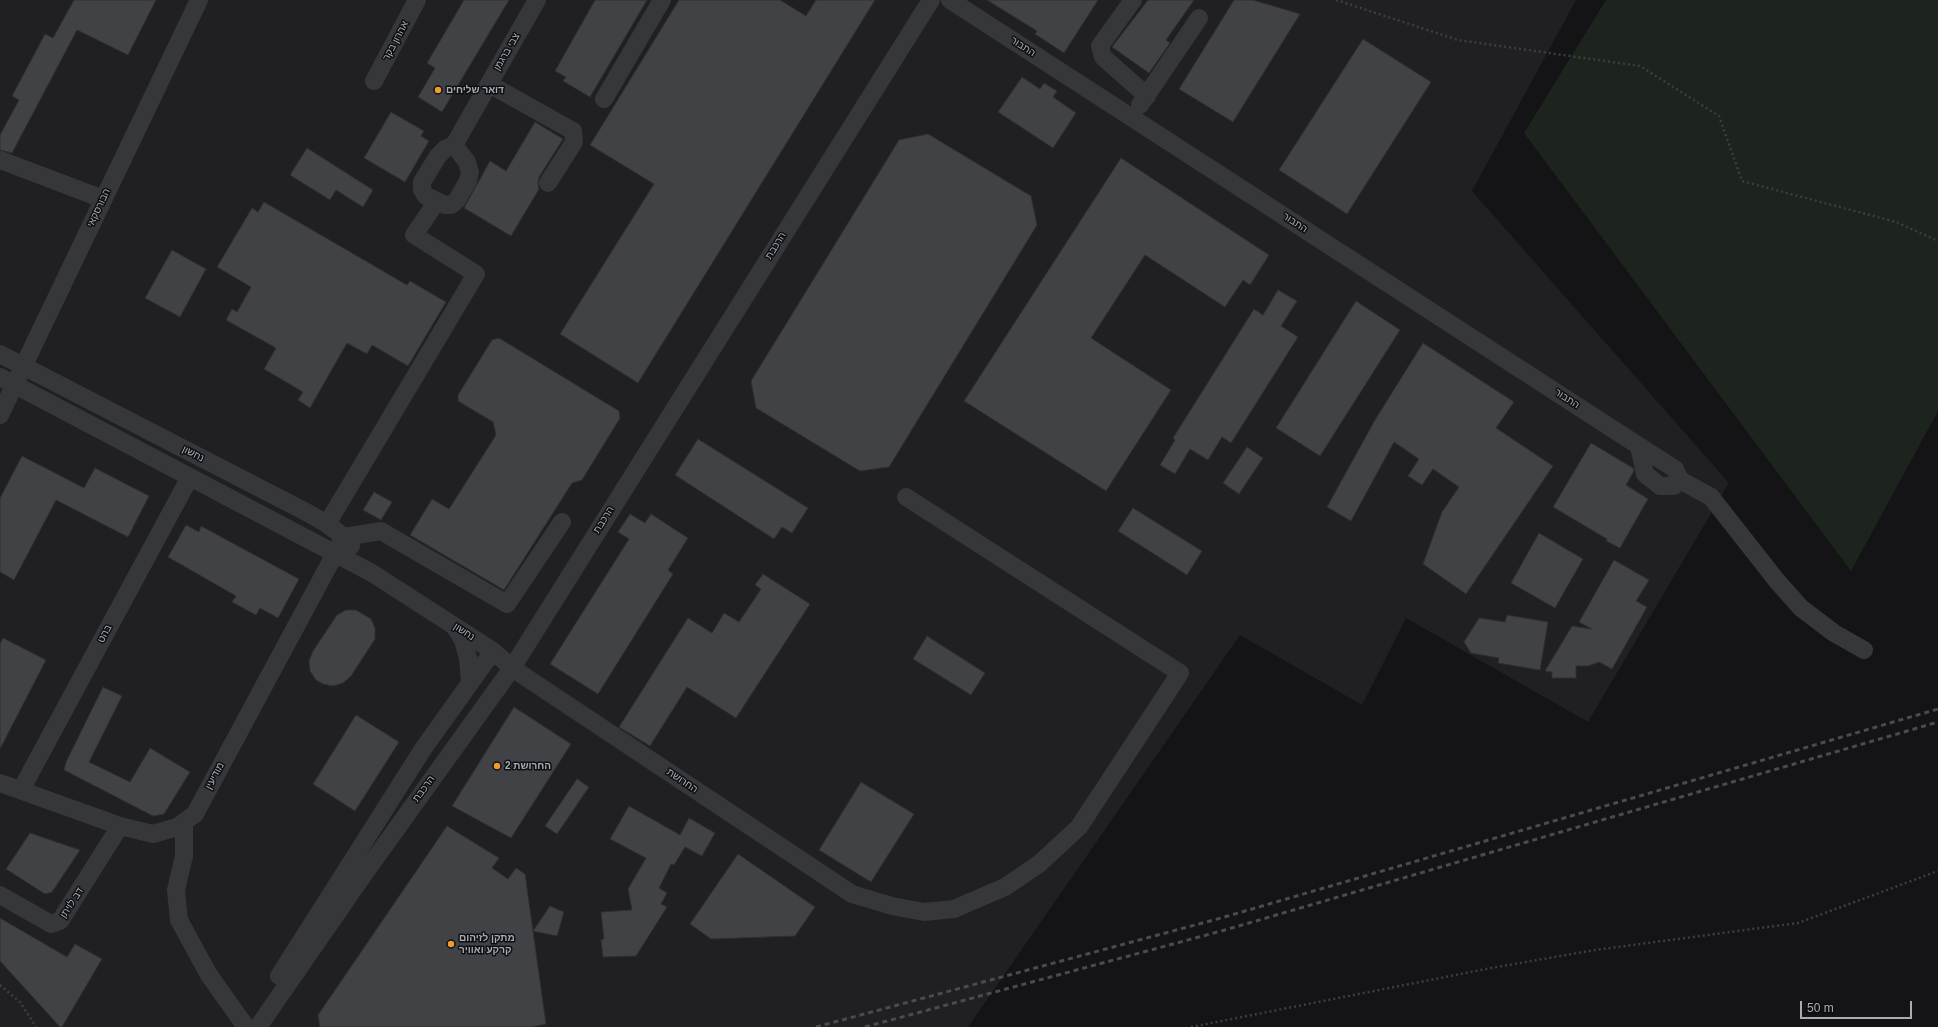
<!DOCTYPE html>
<meta charset="utf-8">
<style>
body{margin:0}
#map{position:relative;width:1938px;height:1027px;overflow:hidden;background:#141416;font-family:Arial,sans-serif}
canvas{display:block}
.scale{position:absolute;left:1800px;top:1001px;width:112px;height:18px;box-sizing:border-box;border:2px solid #a6adb6;border-top:0;padding-left:5px;font-size:12px;line-height:14px;white-space:nowrap;color:#a6adb6;-webkit-text-stroke:3px #0f0f11;paint-order:stroke}
</style>
<div id="map">
<canvas width="1938" height="1027"></canvas>
<div class="scale">50 m</div>
</div>
<script>
const c = document.querySelector('canvas').getContext('2d');
c.lineJoin = 'round';
function fill(path, color) {
  c.fillStyle = color;
  c.fill(path, 'evenodd');
}
function poly(rows) {
  const path = new Path2D();
  for (const r of rows) {
    path.moveTo(r[0], r[1]);
    for (let i = 2; i < r.length; i += 2) path.lineTo(r[i], r[i + 1]);
  }
  return path;
}
function strokePath(path, color, width, dash) {
  c.strokeStyle = color;
  c.lineWidth = width;
  c.lineCap = dash ? 'butt' : 'round';
  c.setLineDash(dash || []);
  c.stroke(path);
}
function drawText(font, color, halo, rows, align = 'center') {
  c.font = font + ' Arial,"Noto Sans Hebrew",sans-serif';
  c.lineWidth = 3;
  c.setLineDash([]);
  c.textBaseline = 'middle';
  c.strokeStyle = halo;
  c.fillStyle = color;
  for (const [text, x, y, turn = 0] of rows) {
    c.save();
    c.translate(x, y);
    c.rotate((+turn || 0) * Math.PI / 180);
    c.textAlign = isNaN(turn) ? turn : align;
    if (halo) c.strokeText(text, 0, 0);
    c.fillText(text, 0, 0);
    c.restore();
  }
}
const built = poly([
 [0,0,1576,0,1472,191,1729,483,1588,722,1406,618,1362,705,1240,635,968,1027,0,1027]
]);
const green = poly([
 [1606,0,1938,0,1938,411,1851,571,1524,133]
]);
const building = poly([
 [74,0,156,0,128,55,77,30,12,153,0,150,0,135,19,100,12,96,45,34,53,38,74,0],
 [464,0,509,0,442,112,418,97,435,68,427,63,464,0],
 [595,0,647,0,590,97,563,81,566,77,555,71,595,0],
 [679,0,780,0,806,16,816,0,875,0,638,383,560,334,654,184,590,145,679,0],
 [987,0,1098,0,1064,53,1035,34,1037,31,987,0],
 [1148,0,1194,0,1166,40,1170,43,1149,73,1112,47,1148,0],
 [1234,0,1253,0,1300,14,1233,122,1179,89,1234,0],
 [1363,39,1431,82,1347,214,1279,170,1363,39],
 [1022,77,1040,89,1044,83,1057,91,1053,97,1076,113,1053,148,998,112,1022,77],
 [391,112,424,131,421,136,429,141,405,182,364,158,391,112],
 [535,122,563,139,539,177,538,183,539,189,511,236,464,208,490,161,506,171,535,122],
 [928,134,1031,196,1037,225,889,467,860,471,756,408,751,381,899,140,928,134],
 [307,148,373,190,363,207,336,190,330,200,290,175,307,148],
 [1121,158,1269,255,1250,285,1243,280,1225,307,1145,255,1091,338,1171,390,1106,491,964,401,1121,158],
 [264,202,407,285,410,281,446,302,408,366,372,345,367,354,347,343,310,408,298,400,303,392,264,369,276,348,226,320,232,309,237,312,251,287,217,267,252,208,258,212,264,202],
 [172,250,206,269,180,317,145,298,172,250],
 [1278,290,1297,301,1281,326,1298,337,1231,443,1222,437,1208,460,1190,449,1175,474,1160,465,1175,440,1173,438,1254,309,1263,315,1278,290],
 [1356,301,1400,330,1320,456,1276,428,1356,301],
 [499,338,619,411,620,418,582,480,572,483,504,590,410,535,432,499,449,509,496,435,493,422,458,401,458,395,492,340,499,338],
 [1423,343,1514,402,1496,428,1553,466,1466,594,1423,564,1442,512,1459,487,1433,469,1422,485,1408,476,1419,459,1394,442,1351,521,1327,507,1375,420,1423,343],
 [698,439,808,508,792,533,782,527,774,539,675,475,698,439],
 [1591,443,1633,468,1634,471,1626,485,1648,499,1620,548,1606,541,1607,539,1553,507,1591,443],
 [1247,447,1263,458,1239,494,1223,483,1247,447],
 [22,456,84,488,95,468,149,496,128,537,56,500,14,580,0,572,0,498,22,456],
 [374,492,392,502,381,520,363,510,374,492],
 [1133,508,1202,551,1187,575,1118,531,1133,508],
 [630,514,645,523,651,514,688,538,668,570,673,574,598,694,550,664,629,539,618,532,630,514],
 [186,525,199,532,201,526,299,579,278,618,260,608,256,615,232,602,236,596,168,557,186,525],
 [1539,533,1583,559,1555,608,1511,583,1539,533],
 [1614,560,1649,580,1636,601,1647,607,1612,669,1599,662,1588,666,1576,666,1576,678,1552,678,1552,672,1545,671,1572,626,1592,629,1579,622,1614,560],
 [763,574,810,604,736,718,687,687,650,746,619,727,688,618,712,633,724,613,739,622,761,589,755,585,763,574],
 [346,610,356,610,371,619,375,628,375,639,351,676,343,683,333,686,323,684,316,680,310,671,309,661,313,651,337,615,346,610],
 [1507,615,1548,622,1540,670,1498,663,1499,658,1471,653,1464,642,1479,618,1505,622,1507,615],
 [927,636,985,673,971,695,913,659,927,636],
 [3,638,46,660,0,749,0,644,3,638],
 [103,687,122,696,89,762,130,782,150,748,190,772,164,814,153,816,64,770,66,762,103,687],
 [514,707,571,744,511,838,452,806,514,707],
 [356,715,399,742,355,811,313,784,356,715],
 [577,779,589,787,557,834,545,826,577,779],
 [861,782,914,814,871,882,819,850,861,782],
 [629,806,680,835,689,818,715,833,702,856,685,847,674,865,671,864,659,888,667,893,661,904,667,907,636,956,603,957,601,940,604,939,601,912,632,910,628,889,646,858,610,839,629,806],
 [447,826,499,858,492,868,508,879,516,868,525,874,546,1024,532,1027,320,1027,318,1015,447,826],
 [30,833,80,850,52,892,45,894,6,869,30,833],
 [738,854,815,907,795,936,711,939,690,924,738,854],
 [550,906,564,912,557,936,533,931,550,906],
 [0,918,67,957,75,944,102,959,62,1027,60,1027,0,961,0,918]
]);
const path = poly([
 [1336,0,1458,40,1640,66,1719,116,1742,181,1896,222,1938,241],
 [0,985,20,1002,36,1027],
 [1191,1027,1491,968,1595,950,1798,923,1938,871]
]);
const minor = poly([
 [950,0,1639,446,1675,469,1680,480,1674,486,1660,486,1645,474,1639,446],
 [1133,0,1100,46,1103,57,1147,96],
 [374,81,417,0],
 [489,84,573,131,574,142,548,183],
 [604,99,662,0],
 [1140,105,1199,18],
 [454,145,467,162,470,172,468,181,457,200,451,205,445,205,426,196,422,190,422,182,438,156,445,149,454,145,537,0],
 [0,160,103,199],
 [0,354,308,513,327,524,344,537,351,546],
 [0,377,372,573,493,651,512,668,852,894,892,906,924,912,954,909,1005,887,1039,864,1079,827,1180,673,906,497],
 [0,415,199,0],
 [1680,480,1711,497,1777,581,1801,608,1834,633,1864,650],
 [327,524,476,274,414,235,437,201],
 [454,626,463,640,468,658,470,683],
 [0,783,120,826,153,834,177,827,195,814,344,537,381,531,507,604,562,522],
 [21,790,190,477],
 [184,822,184,856,176,890,179,920,209,975,246,1027],
 [0,895,51,924,60,921,120,826],
 [279,976,423,749,493,651],
 [258,1027,364,874,512,668,931,0]
]);
const rail = poly([
 [816,1027,1221,918,1938,709],
 [865,1027,1225,930,1938,722]
]);
const markers = [
 [438,90,4,"#ef9a33"],
 [497,766,4,"#ef9a33"],
 [451,944,4,"#ef9a33"]
];
const streetNames = [
 ["אהרון בקר",396,41,-62],
 ["התבור",1023,47,33],
 ["צבי ברגמן",507,52,-60],
 ["הבורסקאי",99,208,-65],
 ["התבור",1295,223,33],
 ["הרכבת",776,246,-58],
 ["התבור",1567,399,33],
 ["נחשון",193,454,27],
 ["הרכבת",604,520,-58],
 ["נחשון",464,632,33],
 ["בהט",105,634,-62],
 ["מודיעין",215,776,-62],
 ["החרושת",682,781,34],
 ["הרכבת",424,789,-54],
 ["דב לויתן",72,903,-57]
];
const poiNames = [
 ["דואר שליחים",446,90],
 ["החרושת 2",505,766],
 ["מתקן לזיהום",459,938],
 ["קרקע ואוויר",459,950]
];
fill(built, '#202023');
fill(green, '#1c241d');
fill(building, '#404246');
strokePath(building, '#2e2f32', 1);
strokePath(path, '#3b3e42', 2.5, [2, 3]);
strokePath(minor, '#35373b', 18);
strokePath(rail, '#484b50', 3, [5, 4]);
for (const [x, y, r, color] of markers) {
  const dot = new Path2D();
  dot.arc(x, y, r, 0, 2 * Math.PI);
  c.fillStyle = color;
  c.fill(dot);
  strokePath(dot, '#0f0f11', 1.5);
}
drawText('10px', '#a6adb6', '#0f0f11', streetNames);
drawText('bold 10px', '#a6adb6', '#0f0f11', poiNames, 'left');
</script>
